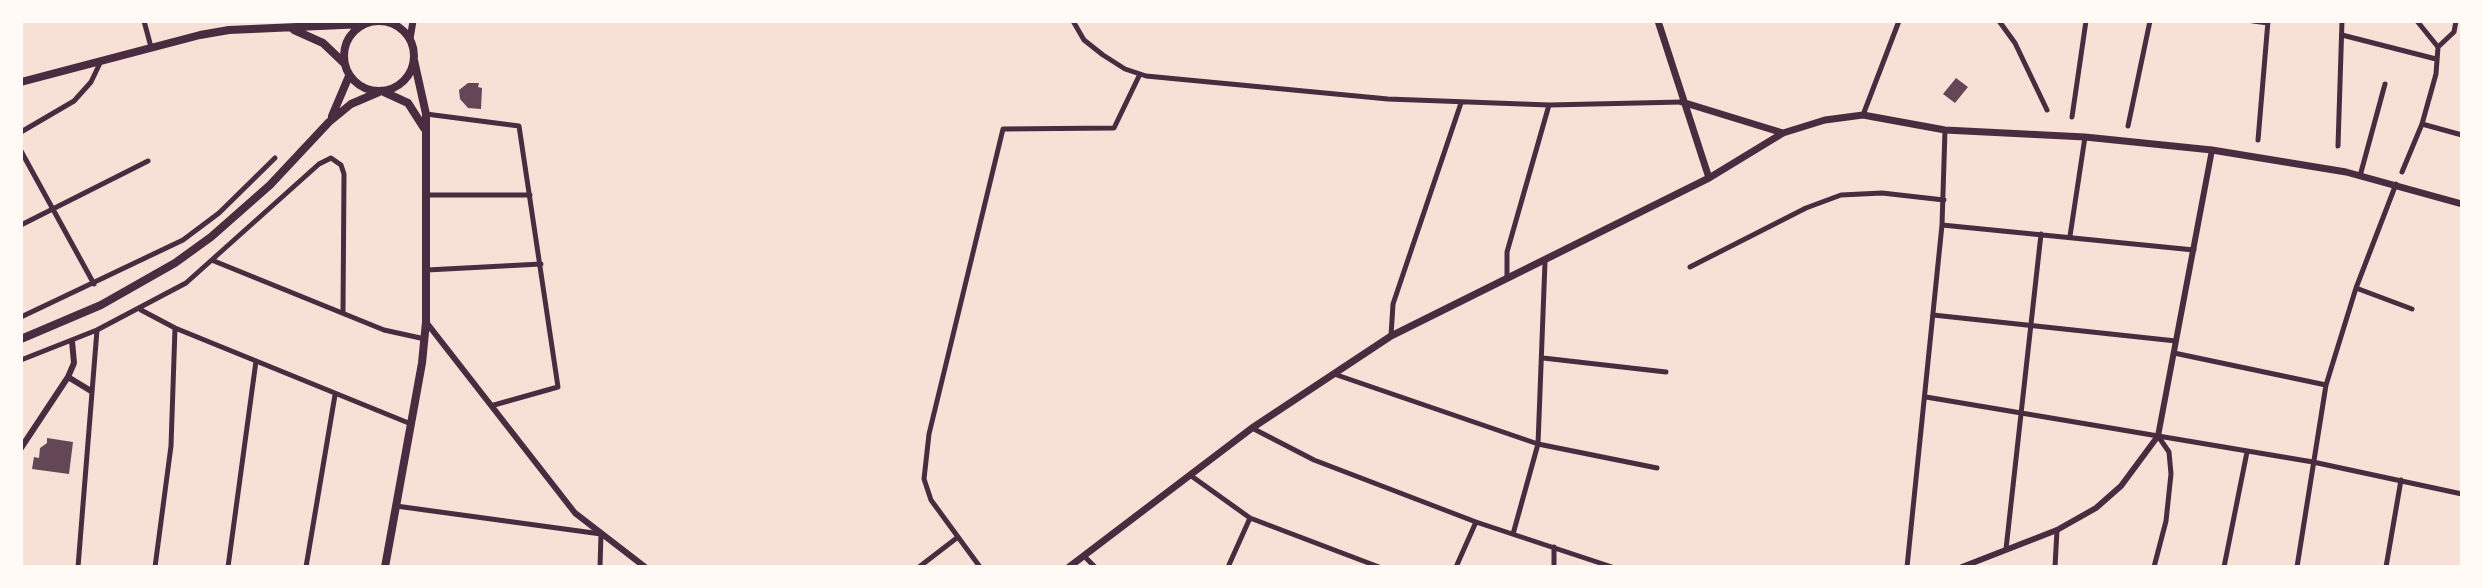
<!DOCTYPE html>
<style>
body{margin:0}
#map{position:relative;width:2483px;height:588px;overflow:hidden;background:#f7e1d7;font-family:Ubuntu,sans-serif}
canvas{display:block}
.frame{position:absolute;inset:0;border:23px solid #fffaf5;pointer-events:none}
</style>
<div id="map">
<canvas width="2483" height="588"></canvas>
<div class="frame"></div>
</div>
<script>
const c = document.querySelector('canvas').getContext('2d');
c.lineJoin = 'round';
function fill(path, color) {
  c.fillStyle = color;
  c.fill(path, 'evenodd');
}
function poly(rows) {
  const path = new Path2D();
  for (const r of rows) {
    if (r.length === 3) {
      path.moveTo(r[0] + r[2], r[1]);
      path.arc(r[0], r[1], r[2], 0, 2 * Math.PI);
      continue;
    }
    path.moveTo(r[0], r[1]);
    for (let i = 2; i < r.length; i += 2) path.lineTo(r[i], r[i + 1]);
  }
  return path;
}
function strokePath(path, color, width, dash) {
  c.strokeStyle = color;
  c.lineWidth = width;
  c.lineCap = dash ? 'butt' : 'round';
  c.setLineDash(dash || []);
  c.stroke(path);
}
const building = poly([
 [1956,78,1968,87,1955,103,1943,94],
 [468,83,479,83,478,87,482,88,481,109,468,108,460,99,459,90],
 [47,438,73,442,69,474,32,469,34,457,39,458,40,448,47,443]
]);
const minor = poly([
 [144,21,151,47],
 [1073,21,1084,40,1103,55,1125,69,1146,76,1388,99,1549,105,1682,102],
 [1999,21,2015,43,2047,110],
 [2253,21,2268,23],
 [2342,35,2436,59],
 [2438,47,2454,32,2456,21],
 [426,114,519,126,558,387,494,405],
 [1863,115,1899,21],
 [2072,117,2086,21],
 [2422,124,2462,135],
 [2128,126,2150,21],
 [21,132,74,101,91,82,101,61],
 [2258,140,2268,21],
 [2338,146,2342,21],
 [21,151,94,284],
 [2402,172,2422,124,2436,74,2438,47,2417,21],
 [2360,176,2385,84],
 [427,195,530,195],
 [21,225,148,161],
 [1942,225,2194,250],
 [2070,236,2085,137],
 [214,261,384,330,425,339],
 [1690,267,1806,208,1841,195,1882,193,1944,200],
 [427,270,541,264],
 [1507,277,1507,252,1549,105],
 [2356,288,2412,309],
 [141,310,175,328,411,424],
 [1933,315,2176,341],
 [21,317,183,240,219,213,275,158],
 [1391,336,1393,304,1461,103],
 [2174,353,2326,385],
 [1543,358,1666,372],
 [21,360,97,330,186,283,319,164,331,158,341,165,344,174,343,313],
 [1334,374,1538,444,1657,468],
 [1926,397,2313,462,2462,494],
 [1252,428,1314,460,1476,522,1612,567],
 [1190,475,1250,518,1379,567],
 [396,506,601,534,600,567],
 [1513,534,1538,444,1545,262],
 [1554,547,1554,567],
 [2006,549,2041,234],
 [1084,556,1095,567],
 [78,567,97,330],
 [155,567,171,446,175,328],
 [228,567,256,361],
 [306,567,335,395],
 [919,567,958,537],
 [980,567,931,500,924,479,929,434,1003,129,1114,128,1140,74],
 [1228,567,1250,518],
 [1456,567,1476,522],
 [1907,567,1942,225,1945,130],
 [2055,567,2057,530],
 [2154,567,2166,521,2171,474,2169,452,2158,436],
 [2224,567,2247,452],
 [2297,567,2326,385,2356,288,2396,184],
 [2386,567,2401,480]
]);
const tertiary = poly([
 [426,322,575,513,645,567],
 [68,377,91,391],
 [21,448,68,377,74,363,72,341],
 [1962,567,2057,530,2096,508,2121,486,2158,436,2212,150]
]);
const secondary = poly([
 [375,21,376,21],
 [1658,21,1709,178],
 [410,39,413,21],
 [1682,102,1783,133],
 [1069,567,1252,428,1391,336,1709,178,1783,133,1825,120,1863,115,1945,130,2085,137,2212,150,2346,172,2462,204]
]);
const primary = poly([
 [379,56,35],
 [294,30,323,43,344,63],
 [21,82,200,35,229,30,365,24],
 [384,92,408,103,424,128],
 [332,116,349,76],
 [21,339,101,305,175,263,211,237,270,185,329,122,351,104,379,92],
 [385,567,422,363,426,322,426,114,414,60]
]);
fill(building, '#644757');
strokePath(minor, '#4a2c40', 5);
strokePath(tertiary, '#4a2c40', 6);
strokePath(secondary, '#4a2c40', 7);
strokePath(primary, '#4a2c40', 8);
</script>
